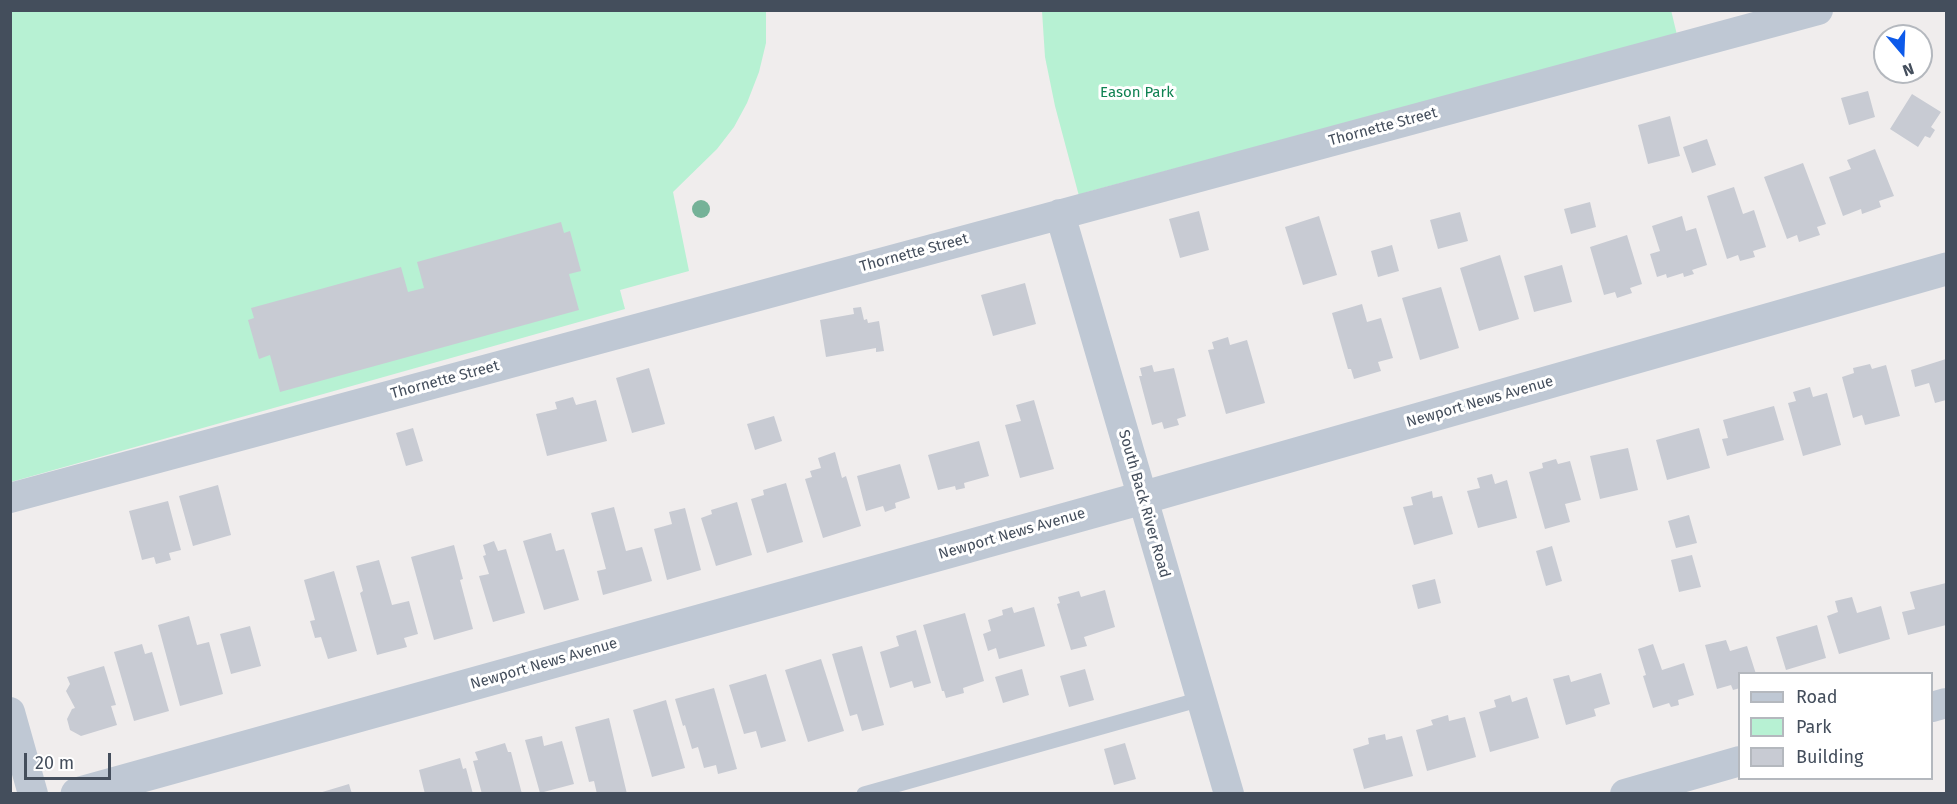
<!DOCTYPE html>
<style>
body{margin:0}
#map{position:relative;width:1957px;height:804px;overflow:hidden;background:#f0eded;font-family:"Fira Sans",sans-serif}
canvas{display:block}
.frame{position:absolute;inset:0;border:12px solid #444e5c;pointer-events:none}
.legend{position:absolute;left:1738px;top:672px;width:195px;height:108px;box-sizing:border-box;background:#fff;border:2px solid #b4b8be;margin:0;padding:8px 10px;list-style:none;font-size:18px;color:#444e5c}
.legend li{display:flex;align-items:center;gap:12px;height:30px}
.legend b{width:30px;border:2px solid #b4b8be}
.north{position:absolute;left:1873px;top:24px;width:60px;height:60px;box-sizing:border-box;background:#fff;border:2px solid #b4b8be;border-radius:50%;rotate:161deg;font-size:16px;font-weight:700;line-height:24px;text-align:center;color:#444e5c}
.north::after{content:'';display:block;margin:auto;width:21px;height:27px;background:#0d5aea;clip-path:polygon(50% 0,100% 100%,50% 72%,0 100%)}
.scale{position:absolute;left:24px;top:753px;width:87px;height:27px;box-sizing:border-box;border:3px solid #444e5c;border-top:0;padding-left:8px;font-size:18px;line-height:21px;white-space:nowrap;color:#444e5c;-webkit-text-stroke:4px #fff;paint-order:stroke}
</style>
<div id="map">
<canvas width="1957" height="804"></canvas>
<div class="frame"></div>
<ul class="legend">
<li><b style="height:8px;background:#bfc8d4"></b>Road</li>
<li><b style="height:16px;background:#b7f1d3"></b>Park</li>
<li><b style="height:16px;background:#c8cbd3"></b>Building</li>
</ul>
<div class="north">N</div>
<div class="scale">20 m</div>
</div>
<script>
const c = document.querySelector('canvas').getContext('2d');
c.lineJoin = 'round';
function fill(path, color) {
  c.fillStyle = color;
  c.fill(path, 'evenodd');
}
function poly(rows) {
  const path = new Path2D();
  for (const r of rows) {
    path.moveTo(r[0], r[1]);
    for (let i = 2; i < r.length; i += 2) path.lineTo(r[i], r[i + 1]);
  }
  return path;
}
function strokePath(path, color, width, dash) {
  c.strokeStyle = color;
  c.lineWidth = width;
  c.lineCap = dash ? 'butt' : 'round';
  c.setLineDash(dash || []);
  c.stroke(path);
}
function drawText(font, color, halo, rows, align = 'center') {
  c.font = font + ' "Fira Sans",sans-serif';
  c.lineWidth = 6;
  c.setLineDash([]);
  c.textBaseline = 'middle';
  c.strokeStyle = halo;
  c.fillStyle = color;
  for (const [text, x, y, turn = 0] of rows) {
    c.save();
    c.translate(x, y);
    c.rotate((+turn || 0) * Math.PI / 180);
    c.textAlign = isNaN(turn) ? turn : align;
    if (halo) c.strokeText(text, 0, 0);
    c.fillText(text, 0, 0);
    c.restore();
  }
}
const green = poly([
 [1671,10,1677,35,1087,192,1079,196,1055,106,1045,57,1042,11],
 [11,11,766,11,766,43,759,72,747,103,734,127,717,149,673,192,689,271,620,290,625,309,11,482]
]);
const building = poly([
 [1868,91,1875,117,1849,125,1841,98],
 [1912,94,1941,112,1931,127,1935,130,1930,138,1925,136,1918,147,1890,129],
 [1670,116,1680,156,1648,164,1638,125],
 [1707,139,1716,165,1692,173,1683,147],
 [1875,149,1894,196,1879,201,1881,207,1862,214,1861,209,1843,216,1829,177,1851,169,1847,160],
 [1803,163,1826,224,1817,227,1820,235,1799,242,1797,235,1787,239,1764,177],
 [1734,187,1743,214,1754,210,1766,247,1753,251,1755,257,1740,261,1738,255,1727,259,1707,196],
 [1590,202,1596,227,1571,234,1564,209],
 [1199,211,1209,250,1180,258,1169,219],
 [1460,212,1468,241,1438,249,1430,220],
 [1319,216,1337,275,1303,285,1285,227],
 [1682,216,1686,231,1696,228,1707,265,1692,270,1694,274,1684,277,1683,273,1667,278,1666,274,1657,277,1650,254,1660,251,1652,226],
 [561,222,564,233,570,231,581,271,569,274,579,310,280,392,270,355,259,359,248,320,254,318,251,308,401,267,408,292,424,288,417,262],
 [1627,235,1642,284,1630,288,1632,293,1617,298,1615,292,1604,295,1590,247],
 [1392,245,1399,271,1378,277,1371,251],
 [1500,255,1519,319,1479,331,1460,268],
 [1562,265,1572,302,1534,312,1524,276],
 [1025,283,1036,324,993,336,981,295],
 [1441,287,1459,348,1420,360,1402,298],
 [1362,304,1367,322,1381,318,1393,358,1378,362,1381,371,1354,379,1351,369,1348,369,1332,313],
 [861,307,864,320,867,319,868,323,879,321,884,351,876,352,876,348,826,357,820,320,854,314,853,308],
 [1228,337,1230,345,1247,340,1265,403,1226,414,1208,350,1214,349,1212,342],
 [1946,359,1946,400,1935,403,1929,383,1915,387,1911,370],
 [1870,364,1872,369,1886,365,1900,416,1865,425,1862,415,1853,418,1842,377,1854,373,1853,368],
 [1152,365,1154,372,1174,368,1186,416,1177,419,1179,425,1164,429,1162,422,1152,425,1139,376,1142,376,1140,368],
 [649,368,665,424,632,433,616,378],
 [1810,387,1813,397,1827,393,1841,445,1803,456,1788,403,1796,401,1793,392],
 [573,397,576,405,596,400,607,441,547,456,536,414,557,409,555,402],
 [1034,400,1054,469,1020,478,1005,425,1021,421,1016,405],
 [1774,406,1784,440,1727,456,1722,439,1728,438,1723,420],
 [774,416,782,441,755,450,747,424],
 [413,428,423,461,406,466,396,433],
 [1699,428,1710,468,1667,480,1656,440],
 [979,441,989,476,964,483,965,488,956,490,955,486,938,490,928,455],
 [1628,448,1638,490,1600,499,1590,456],
 [835,452,842,478,846,476,861,526,823,538,805,479,812,477,810,471,821,468,818,458],
 [1556,459,1558,464,1570,461,1581,500,1565,504,1570,522,1545,529,1529,472,1543,468,1542,463],
 [900,464,910,498,895,503,896,508,885,512,883,506,866,511,857,476],
 [1492,474,1495,484,1507,480,1517,518,1478,528,1467,491,1480,488,1477,478],
 [786,483,803,542,767,553,751,499,764,495,763,490],
 [218,485,231,535,193,546,179,496],
 [1432,491,1433,498,1442,496,1453,534,1414,545,1403,507,1413,505,1411,497],
 [168,501,181,550,169,553,171,560,156,564,154,557,142,560,129,511],
 [737,502,752,555,716,566,701,518,712,514,711,510],
 [614,507,626,551,642,547,652,581,603,595,597,571,606,569,591,513],
 [685,508,701,570,667,580,654,529,672,524,669,512],
 [1689,515,1697,543,1676,548,1668,521],
 [551,533,556,551,564,549,579,600,544,610,523,541],
 [494,541,498,551,506,549,525,613,493,622,479,576,489,574,483,556,486,555,483,545],
 [454,545,463,579,460,580,473,629,434,640,411,557],
 [1552,546,1562,581,1546,586,1536,551],
 [1692,555,1701,587,1679,592,1671,560],
 [379,560,392,605,409,601,418,634,404,638,407,647,377,655,360,593,363,591,356,566],
 [334,571,357,651,328,659,321,637,315,638,310,621,315,620,304,580],
 [1435,579,1441,603,1418,609,1412,585],
 [1946,583,1946,625,1908,635,1902,612,1915,609,1910,592],
 [1105,590,1115,627,1084,637,1087,646,1071,650,1057,604,1060,603,1058,597,1079,591,1081,597],
 [1852,597,1857,613,1881,606,1890,639,1839,654,1827,616,1838,612,1835,601],
 [1012,607,1014,613,1034,607,1045,646,999,659,996,648,988,651,983,634,991,631,988,620,1003,615,1002,610],
 [965,613,984,681,963,688,964,693,946,698,944,691,942,691,923,625],
 [189,616,197,645,209,642,223,694,180,706,158,625],
 [1817,625,1826,658,1786,670,1776,637],
 [250,626,261,666,231,674,220,634],
 [916,630,931,683,914,688,912,681,890,688,880,652,899,646,896,636],
 [1726,640,1730,651,1747,646,1756,674,1740,674,1740,688,1733,690,1731,685,1717,689,1705,645],
 [142,644,145,654,152,652,169,711,134,721,114,652],
 [1653,644,1662,670,1684,663,1694,695,1678,700,1679,705,1671,707,1669,703,1653,708,1643,676,1646,675,1638,649],
 [862,646,884,725,862,731,857,714,850,716,832,654],
 [821,659,844,731,808,742,785,670],
 [104,666,116,705,111,706,117,725,81,736,70,730,67,719,72,709,75,708,66,691,70,684,67,677],
 [1022,669,1029,695,1003,703,995,677],
 [1085,669,1094,700,1069,707,1060,676],
 [1601,673,1610,704,1594,709,1596,716,1566,725,1553,679,1569,675,1571,682],
 [766,674,786,741,761,748,756,731,744,734,729,685],
 [714,688,737,769,718,774,716,765,704,768,698,747,692,749,685,725,683,726,675,699],
 [1510,695,1512,702,1527,697,1539,738,1490,752,1479,712,1496,707,1494,700],
 [666,700,685,768,652,777,633,710],
 [1448,715,1449,721,1465,717,1476,757,1427,771,1416,730,1433,725,1431,720],
 [609,718,627,794,597,794,594,781,589,782,575,727],
 [1385,734,1386,740,1402,736,1413,776,1364,789,1353,749,1369,744,1368,738],
 [542,736,544,746,562,741,574,784,540,793,525,740],
 [505,743,508,752,511,752,522,794,482,794,473,761,478,760,475,752],
 [1125,743,1136,779,1114,785,1104,749],
 [460,758,463,769,466,768,473,794,425,794,419,770],
 [349,784,352,794,319,794,319,793]
]);
const service = poly([
 [864,794,1201,699]
]);
const minor = poly([
 [1060,214,1229,794],
 [10,498,1818,10],
 [1932,707,1946,703],
 [10,712,33,794],
 [1625,794,1740,761]
]);
const tertiary = poly([
 [77,794,1142,498,1946,269]
]);
const trees = [
 [701,209]
];
const parkNames = [
 ["Eason Park",1137,93]
];
const streetNames = [
 ["Thornette Street",1383,127,-15],
 ["Thornette Street",914,253,-15],
 ["Thornette Street",445,380,-15],
 ["Newport News Avenue",1480,402,-16],
 ["South Back River Road",1144,504,74],
 ["Newport News Avenue",1012,534,-16],
 ["Newport News Avenue",544,664,-16]
];
fill(green, '#b7f1d3');
fill(building, '#c8cbd3');
strokePath(service, '#bfc8d4', 15);
strokePath(minor, '#bfc8d4', 30);
strokePath(tertiary, '#bfc8d4', 33);
c.fillStyle = '#75b298';
for (const [x, y] of trees) {
  c.beginPath();
  c.arc(x, y, 9, 0, 2 * Math.PI);
  c.fill();
}
drawText('15px', '#108253', '#fff', parkNames);
drawText('15px', '#444e5c', '#fff', streetNames);
</script>
